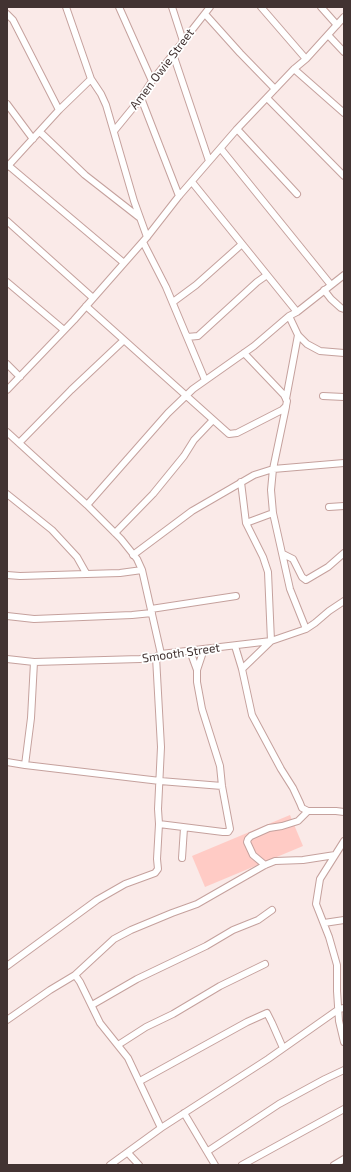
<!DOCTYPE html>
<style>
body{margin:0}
#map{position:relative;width:351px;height:1172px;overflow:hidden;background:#faeae8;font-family:"Exo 2",sans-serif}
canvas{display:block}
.frame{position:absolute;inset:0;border:8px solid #423332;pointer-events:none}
</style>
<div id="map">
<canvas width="351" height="1172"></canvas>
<div class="frame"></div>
</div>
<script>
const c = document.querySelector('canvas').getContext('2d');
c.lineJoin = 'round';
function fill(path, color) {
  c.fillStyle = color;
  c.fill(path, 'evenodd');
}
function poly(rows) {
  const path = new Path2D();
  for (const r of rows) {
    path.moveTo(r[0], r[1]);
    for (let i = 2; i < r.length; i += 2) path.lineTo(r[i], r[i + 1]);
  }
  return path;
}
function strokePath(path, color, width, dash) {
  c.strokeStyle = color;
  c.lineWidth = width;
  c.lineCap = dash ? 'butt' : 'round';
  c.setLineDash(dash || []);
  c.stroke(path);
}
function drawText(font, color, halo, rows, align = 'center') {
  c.font = font + ' "Exo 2",sans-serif';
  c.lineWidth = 3.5;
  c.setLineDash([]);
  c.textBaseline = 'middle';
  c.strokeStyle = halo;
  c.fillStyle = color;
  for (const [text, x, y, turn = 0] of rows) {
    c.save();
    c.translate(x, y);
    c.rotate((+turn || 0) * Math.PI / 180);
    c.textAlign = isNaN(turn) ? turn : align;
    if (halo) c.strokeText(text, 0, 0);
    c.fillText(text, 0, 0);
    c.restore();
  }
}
const green = poly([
 [290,815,303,846,205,887,192,856]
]);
const minor = poly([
 [66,7,91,79,101,94,106,105,134,201,147,237],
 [119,7,152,81],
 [172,7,183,41],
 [261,7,306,59],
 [321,7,337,25],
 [7,14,13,20,59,110],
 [205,14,240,53,275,89],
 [328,35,344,52],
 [173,54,209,161],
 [294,69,344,113],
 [141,98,179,196],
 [267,98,344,176],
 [7,104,33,139],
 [237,129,297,194],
 [114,131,141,98,152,81,210,7],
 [40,132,85,175,140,218],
 [221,149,331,285],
 [9,166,124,263],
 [7,167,59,110,91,79],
 [192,182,297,312],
 [7,221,93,298],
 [143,242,166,287,205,380],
 [7,282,64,330],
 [324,290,331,299,341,308,344,309],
 [173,302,196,285,242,244],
 [86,306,229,434,237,433,282,410,286,406,287,401,284,395,244,353],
 [289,316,298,335,307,344,320,351,344,353],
 [187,337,198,336,257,282,267,275],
 [7,364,20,377],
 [7,390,74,320,147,237,179,196,237,129,294,69,306,59,344,17],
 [323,396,344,397],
 [286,399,298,335],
 [286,407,273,469,271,490,273,513,290,589,306,629],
 [7,432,87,505,121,539,137,559,142,570,161,654],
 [19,443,71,390,124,340],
 [241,482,246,523,263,557,268,572,271,641,242,669],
 [7,494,52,530,77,557,86,573],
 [87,505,168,413,193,389,254,346,289,316,297,312,344,275],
 [329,507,344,506],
 [246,523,273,513],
 [115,533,153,494,184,456,194,440,213,420],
 [283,554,293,559,302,577,306,580,328,567,344,553],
 [133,555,192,511,254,475,273,469,344,463],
 [7,575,20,576,120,573,142,570],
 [151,609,236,596],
 [7,616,34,619,132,615,152,613],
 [235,646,242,669,252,715,281,769,293,788,300,803,302,808,308,811,336,811,344,812],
 [190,651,197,670],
 [7,659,34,662,140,659,156,657,161,654,271,641,306,629,315,623,329,611,344,601],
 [34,662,31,718,25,765,160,781,222,786],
 [7,762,25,765],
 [159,824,223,832,228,832,230,829,222,786,220,766,202,709,197,682,197,670,204,649],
 [344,841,320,879,316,904,329,937,337,965,337,991,339,1021,344,1042],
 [182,858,184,828],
 [265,865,253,855,247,842,248,839,251,836,269,828,282,826,298,821,308,811],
 [324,923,344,920],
 [7,966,97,900,125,884,155,873,158,869,157,859,159,824,158,809,161,747,156,657],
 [75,975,114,939,131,930,172,913,197,904,265,865,275,861,303,860,335,855],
 [92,1005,137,979,206,946,233,930,258,920,272,910],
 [7,1020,50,990,75,975,80,982,100,1023,128,1058,161,1128],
 [118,1045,146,1027,173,1014,220,986,265,964],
 [140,1081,247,1022,267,1013,272,1023,283,1048],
 [184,1113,215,1165],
 [208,1151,279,1104,325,1079,344,1070],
 [128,1153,139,1165],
 [110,1165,161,1128,268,1059,339,1009,344,1008],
 [242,1165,344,1109],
 [334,1165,344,1159]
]);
const streetNames = [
 ["Amen Owie Street",162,69,-53],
 ["Smooth Street",181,653,-8]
];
fill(green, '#ffcbc5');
strokePath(minor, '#c5a19d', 8);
strokePath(minor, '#fff', 6);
drawText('12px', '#423332', '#fff', streetNames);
</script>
